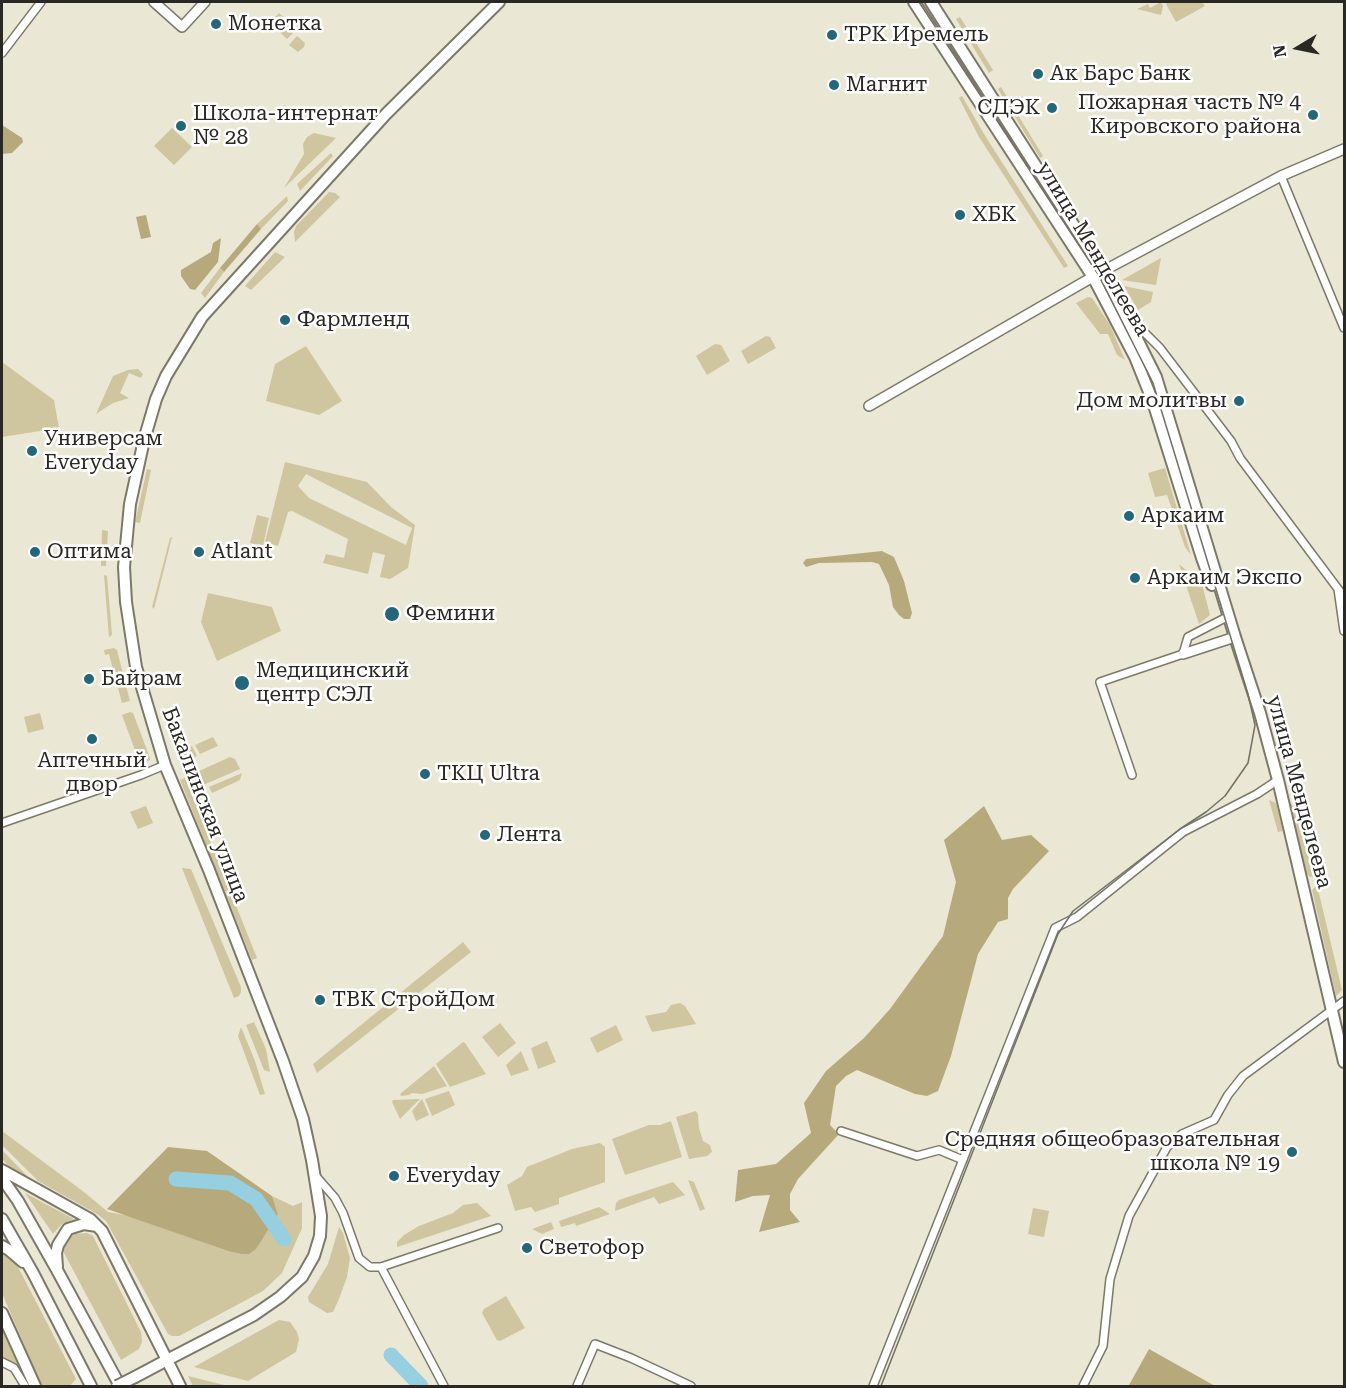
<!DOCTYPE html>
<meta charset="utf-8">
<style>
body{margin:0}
#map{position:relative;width:1346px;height:1388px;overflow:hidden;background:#ebe7d5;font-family:"Roboto Serif",serif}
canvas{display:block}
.frame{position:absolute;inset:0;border:3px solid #2a2822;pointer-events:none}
.north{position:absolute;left:1268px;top:18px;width:60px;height:60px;-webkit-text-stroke:4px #fff;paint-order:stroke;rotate:260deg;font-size:16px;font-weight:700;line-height:24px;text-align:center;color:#2a2822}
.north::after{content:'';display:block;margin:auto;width:21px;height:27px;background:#2a2822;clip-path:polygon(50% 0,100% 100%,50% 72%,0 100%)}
</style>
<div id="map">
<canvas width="1346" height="1388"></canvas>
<div class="frame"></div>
<div class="north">N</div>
</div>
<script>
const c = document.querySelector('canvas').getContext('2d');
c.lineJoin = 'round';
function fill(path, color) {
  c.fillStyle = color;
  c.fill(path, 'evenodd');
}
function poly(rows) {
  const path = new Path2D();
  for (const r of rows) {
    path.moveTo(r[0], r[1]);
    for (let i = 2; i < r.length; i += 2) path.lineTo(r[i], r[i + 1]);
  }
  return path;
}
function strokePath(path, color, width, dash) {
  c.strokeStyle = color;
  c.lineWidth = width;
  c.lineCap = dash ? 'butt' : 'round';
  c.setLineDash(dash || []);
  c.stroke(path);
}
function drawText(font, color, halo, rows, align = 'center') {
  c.font = font + ' "Roboto Serif",serif';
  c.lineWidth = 5;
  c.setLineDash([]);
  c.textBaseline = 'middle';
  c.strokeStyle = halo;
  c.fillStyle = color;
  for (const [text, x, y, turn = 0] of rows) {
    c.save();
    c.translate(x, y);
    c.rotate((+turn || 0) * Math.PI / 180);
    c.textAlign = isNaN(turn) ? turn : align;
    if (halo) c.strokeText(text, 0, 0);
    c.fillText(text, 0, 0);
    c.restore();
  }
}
const green = poly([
 [1161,2,1163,6,1161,15,1137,9,1148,4,1150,8],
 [1167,2,1202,2,1205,6,1176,22,1166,4],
 [279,13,290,23,293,33,287,39,270,23],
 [960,17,993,70,989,73,956,19],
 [297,36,305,43,304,47,298,52,289,45],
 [1001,87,1043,156,1040,158,998,89],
 [962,96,984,134,1068,266,1064,268,979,137,959,98],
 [172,128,192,147,174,165,154,146],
 [314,133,336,138,284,188,304,154,303,144,307,137],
 [331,153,333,156,300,191,297,184],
 [1046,168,1098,252,1096,253,1046,172],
 [329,192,335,193,340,197,295,242,294,232,296,226],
 [287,196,288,201,261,229,257,224],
 [275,252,285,257,251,290,245,286],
 [1161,258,1156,285,1122,280],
 [220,268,224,272,205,298,201,293],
 [1124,286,1153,292,1151,302,1138,310],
 [1088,297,1092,298,1110,325,1125,360,1117,355,1108,334,1100,334,1076,303],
 [766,336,770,337,776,348,748,364,741,351],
 [715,344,721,345,730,361,707,375,696,356],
 [306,346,342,401,319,415,266,401,275,364],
 [2,362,54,400,59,428,2,437],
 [138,369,143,374,141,378,129,373,120,393,129,398,113,403,96,414,113,376,128,370],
 [285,462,367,482,391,507,415,525,408,568,390,579,380,577,385,555,373,552,368,574,323,563,326,554,344,558,348,539,292,511,288,512,278,546,265,542],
 [306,474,412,528,406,545,309,498,298,486],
 [1165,468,1191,555,1185,547,1167,495,1155,497,1148,473],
 [147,469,151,470,140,523,135,522],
 [257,515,269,518,263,546,250,543],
 [102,530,108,531,106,566,101,566],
 [172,537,154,609,152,607,170,538],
 [1179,564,1202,584,1210,615,1199,624],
 [104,575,107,576,112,635,109,637],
 [208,593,272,607,281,631,217,661,201,622],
 [114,648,117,650,130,701,122,703,109,654,105,655,104,650],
 [130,712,133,713,150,758,150,760,140,764,122,715],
 [40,713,44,729,28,733,24,717],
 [213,737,218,746,200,754,195,745],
 [192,746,197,756,185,762,180,751],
 [230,757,235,759,240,769,194,789,188,776],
 [242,773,240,780,212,793,209,787],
 [185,778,257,958,252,960,180,780],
 [1269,800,1276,803,1283,831,1278,832],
 [1290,804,1292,804,1314,876,1310,877,1307,874],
 [146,806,153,823,138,829,130,812],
 [182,868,191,869,241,987,241,992,239,996,234,998],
 [1317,885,1342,990,1336,996,1312,890],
 [463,942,471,952,317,1073,313,1064],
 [680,1003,685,1006,696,1024,652,1032,645,1016,666,1012,671,1005],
 [254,1022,266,1049,270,1072,264,1070,246,1025],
 [500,1023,516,1043,498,1057,482,1037],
 [616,1025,623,1040,597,1053,590,1038],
 [241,1027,255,1061,265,1094,260,1095,238,1036],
 [547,1041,556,1062,538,1069,531,1048],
 [463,1042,465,1043,486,1074,450,1087,436,1064],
 [521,1051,529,1070,511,1076,506,1065],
 [434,1066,447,1086,422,1094,412,1093,409,1095,401,1096,400,1094],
 [449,1091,455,1105,432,1116,425,1099],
 [420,1099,400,1119,392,1102,393,1100],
 [422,1099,429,1115,416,1121,412,1111],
 [696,1111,698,1115,699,1128,703,1141,710,1145,712,1152,707,1156,689,1159,676,1117],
 [671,1121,682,1157,625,1175,612,1139,649,1125,660,1125],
 [2,1131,84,1192,108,1212,129,1216,228,1251,278,1214,272,1196,293,1206,302,1202,302,1228,282,1273,263,1291,179,1336,172,1336,168,1334,106,1221,97,1214,38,1181,2,1145],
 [600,1143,605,1147,605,1182,559,1198,559,1204,535,1212,531,1207,515,1211,507,1185,522,1176,527,1167,572,1149],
 [2,1150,35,1184,16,1174,2,1159],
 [688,1180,694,1182,705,1209,700,1211],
 [673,1182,685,1195,659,1204,654,1197,615,1211,616,1203,619,1200],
 [25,1193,53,1208,74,1219,62,1224,53,1234],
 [477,1203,491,1216,397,1247,397,1242,404,1235,419,1226,453,1213,463,1205],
 [599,1207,610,1214,576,1226,575,1223,561,1227,559,1221],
 [1033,1208,1049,1211,1044,1237,1028,1234],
 [551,1222,554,1229,542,1234,532,1229],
 [339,1227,343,1233,350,1258,347,1277,339,1299,333,1312,327,1313,309,1302,308,1297,328,1264],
 [87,1233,93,1236,141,1332,142,1342,139,1349,121,1360,64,1253,63,1248,69,1237,75,1234],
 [2,1251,15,1261,76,1379,70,1386,43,1386,40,1382,2,1293],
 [506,1296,525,1328,500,1341,497,1340,482,1313,484,1309],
 [279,1320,290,1322,297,1332,299,1339,296,1352,248,1381,194,1367],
 [2,1324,24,1378,2,1360],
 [188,1376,228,1386,193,1386]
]);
const forest = poly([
 [2,125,22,138,23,142,12,153,2,154],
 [146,215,151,237,141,239,136,217],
 [257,224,261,229,224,272,220,268],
 [221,238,218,262,195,290,190,289,181,276,181,270,211,252,213,243],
 [882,551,894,557,904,581,912,613,910,619,904,619,899,615,893,607,889,585,879,564,872,562,819,563,806,567,803,563,806,559],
 [984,806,1002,840,1031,835,1049,851,1013,889,1008,898,1008,919,998,922,978,954,951,1056,938,1091,927,1096,915,1094,857,1070,846,1076,836,1086,830,1125,839,1134,798,1179,790,1194,790,1210,800,1222,759,1232,770,1195,753,1196,735,1202,738,1170,776,1164,811,1133,804,1103,826,1071,864,1038,890,1009,943,936,956,882,944,840],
 [168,1147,207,1151,272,1196,278,1214,256,1249,249,1254,242,1254,228,1251,107,1209],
 [1149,1349,1215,1386,1129,1385]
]);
const river = poly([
 [176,1179,230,1183,256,1199,284,1239],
 [391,1355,421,1386]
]);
const minor = poly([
 [2,53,41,2],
 [1281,176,1344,328],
 [1131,323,1144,332,1160,348,1231,441,1240,458,1344,597],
 [1338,589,1344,631],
 [1132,775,1100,682,1183,654,1188,637,1225,618],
 [2,823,141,775,165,765],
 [841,1131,917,1156,939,1150,963,1160],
 [315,1175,335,1198,343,1213,359,1258,370,1267,381,1267,498,1228],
 [381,1267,444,1386],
 [2,1362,14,1368,25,1386],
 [577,1386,595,1344,631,1358,691,1386],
 [873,1386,1055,928,1077,917,1183,832,1257,794,1278,780],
 [1083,1386,1103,1346,1110,1279,1129,1216,1167,1147,1182,1134,1214,1120,1228,1095,1243,1076,1344,1001]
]);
const tertiary = poly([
 [154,2,182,27,205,2],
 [869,406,1103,271,1281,176,1344,149],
 [1183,654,1235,637]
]);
const secondary = poly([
 [914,2,1093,277,1135,357,1153,402,1202,558,1212,585],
 [931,2,1103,271,1156,377,1235,637,1260,713,1278,780,1344,1062],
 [167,1360,254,1315,280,1297,302,1277,314,1256,320,1236,321,1216,312,1160,303,1119,283,1061,209,870,165,765,136,667,126,602,124,567,130,504,144,440,156,399,166,376,202,317,386,114,499,2]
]);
const primary = poly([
 [2,1170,90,1219,102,1231,180,1386],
 [2,1178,18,1201,57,1270,120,1386],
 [2,1219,33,1273,91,1386],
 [2,1246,9,1250,23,1262],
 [57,1267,56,1253,58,1245,68,1229,84,1224,97,1226],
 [2,1313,35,1386],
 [135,1377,167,1360]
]);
const tram = poly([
 [881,1386,1058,934,1073,911,1183,827,1206,812,1225,796,1248,763,1255,725,1248,694,1153,383,1098,274,919,2]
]);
const primaryBridge = poly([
 [117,1386,135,1377]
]);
const markers = [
 [216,24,6,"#236779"],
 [832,35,6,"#236779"],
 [1038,74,6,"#236779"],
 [834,85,6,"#236779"],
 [1052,108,6,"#236779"],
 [1313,115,6,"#236779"],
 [181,126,6,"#236779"],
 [960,215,6,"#236779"],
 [285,320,6,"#236779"],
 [1239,401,6,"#236779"],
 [32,451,6,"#236779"],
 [1129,516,6,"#236779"],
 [35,552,6,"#236779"],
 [199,552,6,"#236779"],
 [1135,578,6,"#236779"],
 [392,614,8,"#236779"],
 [89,679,6,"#236779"],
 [242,683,8,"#236779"],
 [92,739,6,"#236779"],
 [425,774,6,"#236779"],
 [485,835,6,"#236779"],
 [320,1000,6,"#236779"],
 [1292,1152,6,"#236779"],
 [394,1176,6,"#236779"],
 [527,1248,6,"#236779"]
];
const poiNames = [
 ["Монетка",228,24],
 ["ТРК Иремель",844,35],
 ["Ак Барс Банк",1050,74],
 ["Магнит",846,85],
 ["Пожарная часть № 4",1301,103,"right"],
 ["Кировского района",1301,127,"right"],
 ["СДЭК",1040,108,"right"],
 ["Школа-интернат",193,114],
 ["№ 28",193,138],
 ["ХБК",972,215],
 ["Фармленд",297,320],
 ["Дом молитвы",1227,401,"right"],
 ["Универсам",44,439],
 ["Everyday",44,463],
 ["Аркаим",1141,516],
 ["Оптима",47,552],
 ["Atlant",211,552],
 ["Аркаим Экспо",1147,578],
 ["Фемини",406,614],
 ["Медицинский",256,671],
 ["центр СЭЛ",256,695],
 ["Байрам",101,679],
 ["Аптечный",92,761,"center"],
 ["двор",92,785,"center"],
 ["ТКЦ Ultra",437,774],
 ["Лента",497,835],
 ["ТВК СтройДом",332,1000],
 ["Средняя общеобразовательная",1280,1140,"right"],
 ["школа № 19",1280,1164,"right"],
 ["Everyday",406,1176],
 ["Светофор",539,1248]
];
const streetNames = [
 ["улица Менделеева",1093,249,59],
 ["улица Менделеева",1299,792,75],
 ["Бакалинская улица",205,805,69]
];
fill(green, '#cfc59e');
fill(forest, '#b6aa7c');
strokePath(river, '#95cfe0', 15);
strokePath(minor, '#7d7969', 10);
strokePath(tertiary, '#7d7969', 12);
strokePath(secondary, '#7d7969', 14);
strokePath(primary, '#7d7969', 14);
strokePath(minor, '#fff', 7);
strokePath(tertiary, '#fff', 9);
strokePath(secondary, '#fff', 10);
strokePath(primary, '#fff', 10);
strokePath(tram, '#737066', 1.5);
strokePath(primaryBridge, '#7d7969', 14, []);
strokePath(primaryBridge, '#fff', 10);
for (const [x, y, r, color] of markers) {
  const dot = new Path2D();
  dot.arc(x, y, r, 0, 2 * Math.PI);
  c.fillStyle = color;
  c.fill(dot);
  strokePath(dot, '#fff', 2);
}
drawText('21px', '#2a2822', '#fff', poiNames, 'left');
drawText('21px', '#2a2822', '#fff', streetNames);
</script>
